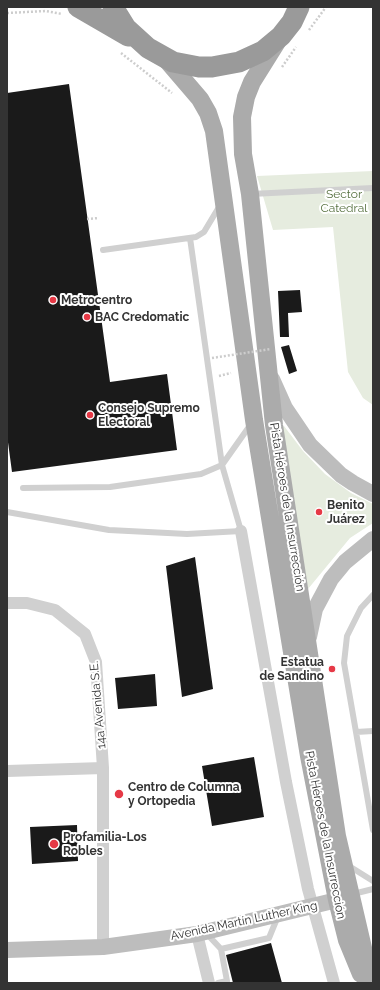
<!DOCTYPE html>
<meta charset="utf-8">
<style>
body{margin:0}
#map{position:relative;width:380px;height:990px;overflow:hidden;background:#fff;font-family:Raleway,sans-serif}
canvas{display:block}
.frame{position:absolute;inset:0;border:8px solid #333;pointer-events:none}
</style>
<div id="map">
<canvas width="380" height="990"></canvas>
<div class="frame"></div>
</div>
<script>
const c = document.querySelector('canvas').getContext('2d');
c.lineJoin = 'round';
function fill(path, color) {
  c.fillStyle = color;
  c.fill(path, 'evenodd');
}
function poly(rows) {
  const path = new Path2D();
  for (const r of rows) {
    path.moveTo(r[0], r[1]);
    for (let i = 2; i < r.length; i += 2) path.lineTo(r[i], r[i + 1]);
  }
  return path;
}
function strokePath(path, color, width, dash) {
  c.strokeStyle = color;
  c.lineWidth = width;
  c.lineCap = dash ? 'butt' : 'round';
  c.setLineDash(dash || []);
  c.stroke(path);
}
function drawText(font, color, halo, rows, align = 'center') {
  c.font = font + ' Raleway,sans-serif';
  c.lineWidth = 4;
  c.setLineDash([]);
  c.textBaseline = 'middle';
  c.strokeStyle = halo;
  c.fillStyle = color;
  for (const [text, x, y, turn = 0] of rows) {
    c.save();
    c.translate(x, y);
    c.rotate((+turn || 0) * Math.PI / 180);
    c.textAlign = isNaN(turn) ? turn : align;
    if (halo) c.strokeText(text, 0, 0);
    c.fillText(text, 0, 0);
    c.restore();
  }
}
const green = poly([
 [373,171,373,405,363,398,348,372,333,227,273,230,257,176],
 [284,426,303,451,325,474,351,493,373,504,373,523,350,538,308,589,282,427]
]);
const building = poly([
 [69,84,110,382,167,374,177,450,12,472,7,435,7,93],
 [300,290,302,312,288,313,289,337,280,337,278,291],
 [289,345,297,371,289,374,281,347],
 [195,557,213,689,182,697,166,566],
 [155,674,157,706,118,709,115,678],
 [254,757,264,817,212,826,202,766],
 [77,825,78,861,32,864,30,827],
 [271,943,282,983,233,983,226,955]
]);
const path = poly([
 [7,13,46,11,62,14],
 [309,30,326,7],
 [121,53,172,93],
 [282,67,296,47],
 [87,219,99,218],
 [219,376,231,373]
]);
const lane = poly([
 [251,194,373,188],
 [103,250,196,237,204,232,219,207],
 [23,488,110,487,201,474,222,465,251,424],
 [7,512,109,530,187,534,241,531,222,465,190,238],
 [373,595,361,608,347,636,344,663,373,830],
 [356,732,373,731],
 [349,866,373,881],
 [357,893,373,889],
 [206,933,221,949,269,938,278,916],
 [218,983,227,981,221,949]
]);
const street = poly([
 [241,531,286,782,308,889,334,983],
 [7,603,27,603,55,610,85,634,96,662,103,768,103,947],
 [7,771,103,768],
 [197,934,209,983]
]);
const secondary = poly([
 [272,379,285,408,310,445,341,475,353,483,373,494],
 [309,637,315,609,331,579,345,562,373,539],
 [7,950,103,947,197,934,337,900]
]);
const primary = poly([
 [277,42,252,82,246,97,242,117,243,154,250,194,274,425,337,836,363,948,369,983],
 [164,57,200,99,208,113,214,131,254,420,309,756,337,900,347,940,361,974]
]);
const highway = poly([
 [78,7,128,36],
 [113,7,126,28,148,48,173,62,199,67,212,67,239,62,263,51,281,36,292,22,299,7]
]);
const pathBridge = poly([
 [212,358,271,349]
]);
const markers = [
 [53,300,4,"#e63946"],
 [87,317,4,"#e63946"],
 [90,415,4,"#e63946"],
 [319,512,4,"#e63946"],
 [332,669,4,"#e63946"],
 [119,794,5,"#e63946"],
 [54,844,5,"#e63946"]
];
const parkNames = [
 ["Sector",344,194],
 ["Catedral",344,208]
];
const poiNames = [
 ["Metrocentro",61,300],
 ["BAC Credomatic",95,317],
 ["Consejo Supremo",98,408],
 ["Electoral",98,422],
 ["Benito",327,505],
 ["Juárez",327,519],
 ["Estatua",324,662,"right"],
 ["de Sandino",324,676,"right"],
 ["Centro de Columna",128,787],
 ["y Ortopedia",128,801],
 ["Profamilia-Los",63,837],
 ["Robles",63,851]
];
const streetNames = [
 ["Pista Héroes de la Insurrección",287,507,81],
 ["14a Avenida S.E.",98,705,-95],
 ["Pista Héroes de la Insurrección",325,835,79],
 ["Avenida Martín Luther King",244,921,-12]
];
fill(green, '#e6ecdf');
fill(building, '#1a1a1a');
strokePath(path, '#cdcdcd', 2.5, [2, 2]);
strokePath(lane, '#d0d0d0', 6);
strokePath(street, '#d0d0d0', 12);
strokePath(secondary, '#bdbdbd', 16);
strokePath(primary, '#ababab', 18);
strokePath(highway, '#9a9a9a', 21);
strokePath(pathBridge, '#cdcdcd', 2.5, [2, 2]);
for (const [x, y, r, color] of markers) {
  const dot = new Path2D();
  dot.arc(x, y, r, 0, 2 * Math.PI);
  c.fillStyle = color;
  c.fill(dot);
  strokePath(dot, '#fff', 1.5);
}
drawText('12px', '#56703f', '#fff', parkNames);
drawText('bold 12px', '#333', '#fff', poiNames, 'left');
drawText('12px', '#333', '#fff', streetNames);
</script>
